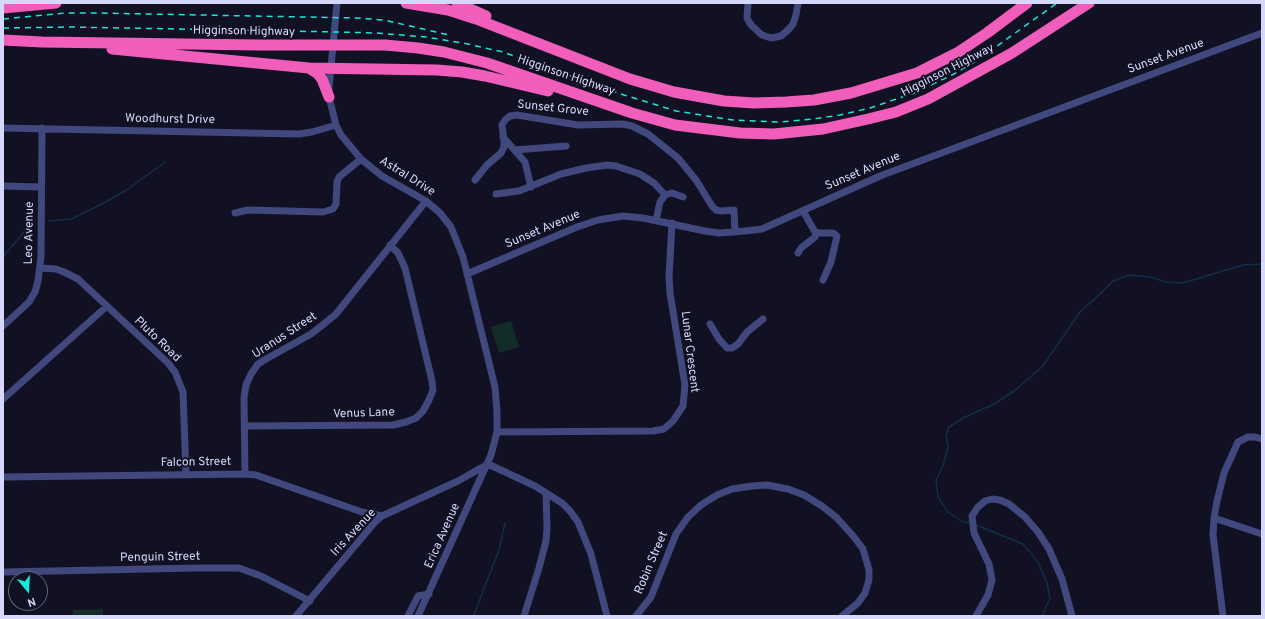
<!DOCTYPE html>
<style>
body{margin:0}
#map{position:relative;width:1265px;height:619px;overflow:hidden;background:#111123;font-family:Overpass,sans-serif}
canvas{display:block}
.frame{position:absolute;inset:0;border:4px solid #d6d8fb;pointer-events:none}
.north{position:absolute;left:8px;top:571px;width:40px;height:40px;box-sizing:border-box;background:#111123;border:1px solid #606179;border-radius:50%;rotate:162deg;font-size:11px;font-weight:700;line-height:16px;text-align:center;color:#d6d8fb}
.north::after{content:'';display:block;margin:auto;width:14px;height:18px;background:#16e8da;clip-path:polygon(50% 0,100% 100%,50% 72%,0 100%)}
</style>
<div id="map">
<canvas width="1265" height="619"></canvas>
<div class="frame"></div>
<div class="north">N</div>
</div>
<script>
const c = document.querySelector('canvas').getContext('2d');
c.lineJoin = 'round';
function fill(path, color) {
  c.fillStyle = color;
  c.fill(path, 'evenodd');
}
function poly(rows) {
  const path = new Path2D();
  for (const r of rows) {
    path.moveTo(r[0], r[1]);
    for (let i = 2; i < r.length; i += 2) path.lineTo(r[i], r[i + 1]);
  }
  return path;
}
function strokePath(path, color, width, dash) {
  c.strokeStyle = color;
  c.lineWidth = width;
  c.lineCap = dash ? 'butt' : 'round';
  c.setLineDash(dash || []);
  c.stroke(path);
}
function drawText(font, color, halo, rows, align = 'center') {
  c.font = font + ' Overpass,sans-serif';
  c.lineWidth = 4;
  c.setLineDash([]);
  c.textBaseline = 'middle';
  c.strokeStyle = halo;
  c.fillStyle = color;
  for (const [text, x, y, turn = 0] of rows) {
    c.save();
    c.translate(x, y);
    c.rotate((+turn || 0) * Math.PI / 180);
    c.textAlign = isNaN(turn) ? turn : align;
    if (halo) c.strokeText(text, 0, 0);
    c.fillText(text, 0, 0);
    c.restore();
  }
}
const green = poly([
 [511,321,519,347,499,353,491,327],
 [103,609,103,616,73,616,73,610]
]);
const stream = poly([
 [49,221,71,219,100,205,125,191,165,162],
 [3,257,34,220],
 [970,523,963,522,948,512,938,497,936,480,943,466,948,447,946,436,949,427,965,417,994,404,1014,391,1042,367,1080,312,1100,294,1113,281,1129,275,1150,277,1166,282,1183,283,1243,265,1262,264],
 [976,525,1023,544,1038,562,1047,583,1050,598,1042,616],
 [474,616,480,599,499,550,505,523]
]);
const minor = poly([
 [337,3,329,88,329,97,336,125,341,135,361,159,382,176,426,201,440,213,451,227,463,257,495,387,497,412,497,432,491,455,418,616],
 [748,3,747,18,751,25,762,35,771,38,781,36,789,29,793,24,796,15,798,3],
 [3,128,299,134,312,132,336,125],
 [503,137,525,162,531,187],
 [515,150,566,146],
 [475,180,487,165,501,153,504,147,504,142,502,125,505,120,510,116,517,115,578,125,623,124,632,126,648,134,678,158,696,180,712,206,716,210,721,211,734,210,735,232],
 [3,186,41,187],
 [496,194,519,191,561,174,586,168,607,165,616,166,640,174,654,183,665,195],
 [803,211,815,232,819,233,833,233,837,236,831,262,823,280],
 [235,213,248,210,323,212,333,209,336,204,337,182,339,177,361,159],
 [656,220,660,202,665,195,672,193,683,197],
 [798,253,801,248,815,237,816,233],
 [40,268,56,269,64,272,78,279,168,363,175,372,183,392,186,474],
 [467,274,577,227,598,220,623,216,643,218,705,231,719,233,745,231,762,229,880,176,1262,33],
 [710,324,719,339,727,348,732,348,738,344,747,332,763,319],
 [3,326,29,302,35,292,38,281,41,257,42,128],
 [3,399,107,306],
 [245,426,393,425,406,422,416,418,423,411,429,400,433,390,432,381,405,268,398,253,390,245],
 [497,432,653,431,664,429,673,421,683,406,685,385,670,293,669,277,672,223],
 [488,464,535,486,562,503,570,511,578,522,591,554,607,616],
 [245,474,244,398,246,385,251,374,258,364,266,359,311,334,325,323,336,314,426,201],
 [3,477,245,474,256,475,362,512,382,516],
 [1214,518,1262,534],
 [3,572,196,568,239,568,261,576,310,601],
 [296,616,375,522,382,516,458,481,488,464],
 [408,616,418,596,429,594],
 [524,616,539,568,546,541,547,528,546,493],
 [636,616,651,597,676,534,688,517,701,505,717,495,732,489,752,486,767,485,788,489,804,495,822,506,837,518,854,537,863,549,869,570,869,580,865,593,858,603,842,616],
 [976,616,988,595,992,580,989,564,974,533,972,516,978,507,985,501,992,499,1000,500,1009,504,1025,517,1038,532,1049,549,1062,579,1072,616],
 [1223,616,1213,535,1214,518,1217,501,1224,473,1238,442,1248,437,1255,437,1262,439]
]);
const highway = poly([
 [406,3,448,10,476,19,630,79,674,92,724,101,754,103,786,102,814,100,851,93,917,73,957,53,987,33,1027,3],
 [457,3,486,16],
 [3,8,56,3],
 [3,40,42,42,259,45,385,45,418,48,444,52,487,63,632,113,675,125,740,133,774,134,823,129,868,119,896,112,928,99,1012,53,1089,3],
 [112,49,309,68,437,70,462,72,485,76,548,91],
 [309,68,318,74,322,79,329,97]
]);
const rail = poly([
 [3,19,65,13,96,13,357,18,384,20,449,35],
 [3,28,70,27,339,32,376,33,426,37,463,43,503,52,624,95,676,111,733,120,780,122,813,119,840,115,870,108,914,93,954,74,979,59,1057,3]
]);
const streetNames = [
 ["Higginson Highway",244,32,1],
 ["Sunset Avenue",1166,57,-20],
 ["Higginson Highway",948,71,-27],
 ["Higginson Highway",566,76,19],
 ["Sunset Grove",553,109,6],
 ["Woodhurst Drive",170,120,1],
 ["Sunset Avenue",863,172,-23],
 ["Astral Drive",407,177,32],
 ["Sunset Avenue",543,230,-23],
 ["Leo Avenue",30,233,-89],
 ["Uranus Street",285,336,-33],
 ["Pluto Road",157,340,44],
 ["Lunar Crescent",689,352,83],
 ["Venus Lane",364,414,-2],
 ["Falcon Street",196,463,-1],
 ["Iris Avenue",354,533,-47],
 ["Erica Avenue",443,536,-66],
 ["Penguin Street",160,558,-1],
 ["Robin Street",652,563,-67]
];
fill(green, '#142c28');
strokePath(stream, '#132e45', 1.5);
strokePath(minor, '#40487e', 7);
strokePath(highway, '#f05dbb', 11);
strokePath(rail, '#16e8da', 1.5, [6, 5]);
drawText('12px', '#d6d8fb', '#111123', streetNames);
</script>
